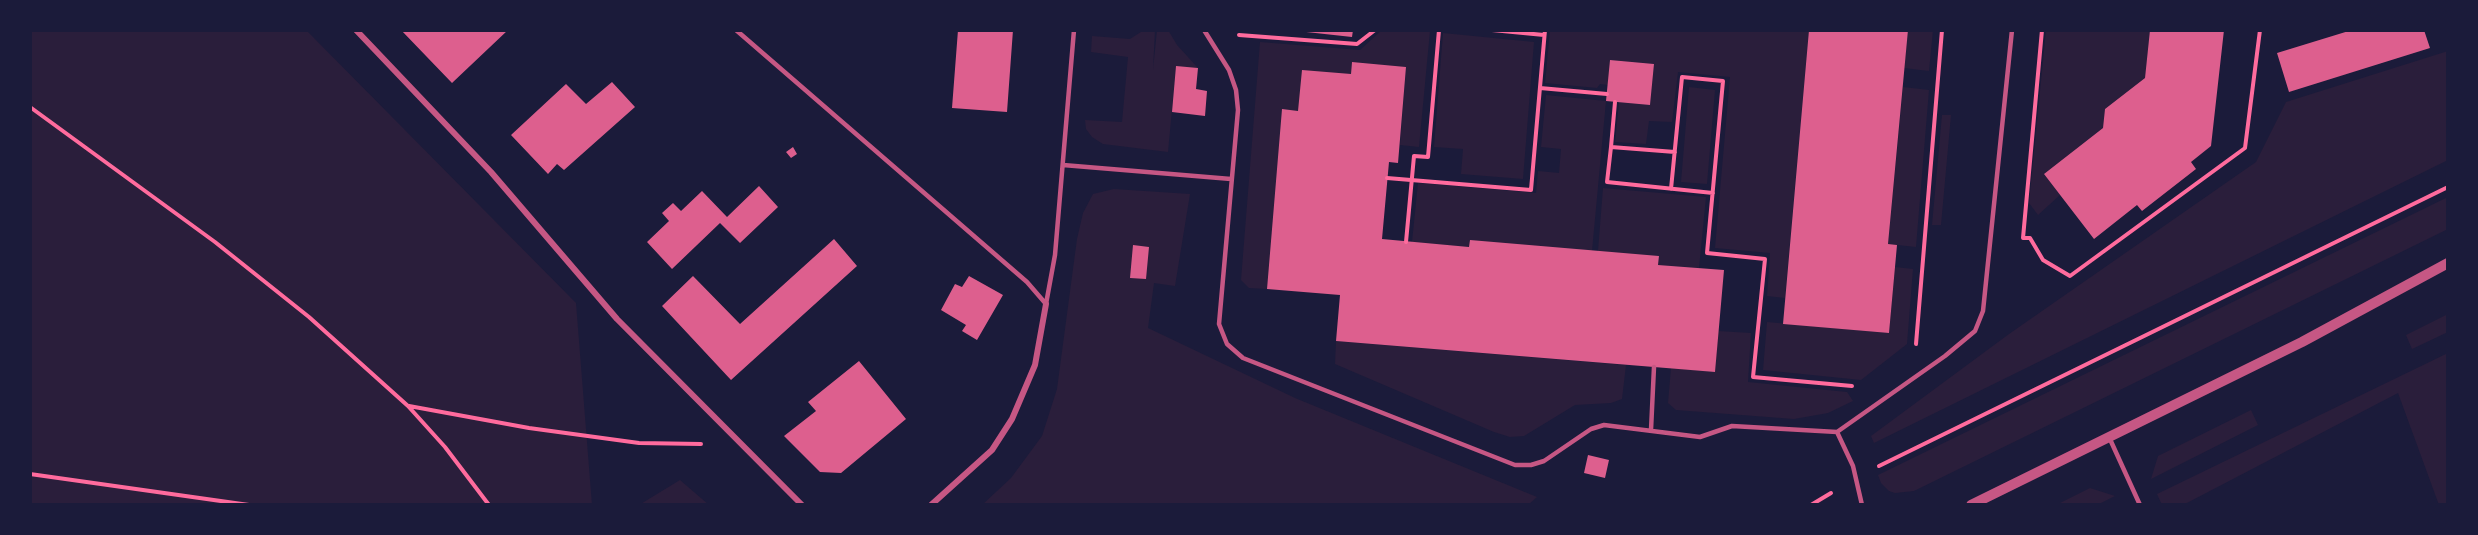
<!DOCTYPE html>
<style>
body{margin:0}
#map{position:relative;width:2478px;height:535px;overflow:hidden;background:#1b1b3a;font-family:Karla,sans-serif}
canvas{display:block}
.frame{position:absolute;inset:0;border:32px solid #1b1b3a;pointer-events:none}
</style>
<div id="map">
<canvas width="2478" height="535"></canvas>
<div class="frame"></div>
</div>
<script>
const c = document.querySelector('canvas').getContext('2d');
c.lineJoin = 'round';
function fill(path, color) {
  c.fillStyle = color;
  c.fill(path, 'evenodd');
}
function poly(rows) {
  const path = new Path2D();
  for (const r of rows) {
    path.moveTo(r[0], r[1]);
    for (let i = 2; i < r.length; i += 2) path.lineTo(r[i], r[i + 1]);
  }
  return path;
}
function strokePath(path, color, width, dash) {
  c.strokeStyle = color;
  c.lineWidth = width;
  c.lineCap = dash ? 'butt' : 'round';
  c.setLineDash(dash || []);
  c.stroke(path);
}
const green = poly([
 [30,30,306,30,576,303,592,505,30,505],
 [1144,30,1155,30,1153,70,1157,30,1168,30,1177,45,1198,68,1176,67,1168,152,1103,144,1092,137,1086,129,1085,120,1122,122,1128,57,1091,52,1092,36,1130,39],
 [1382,30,1430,31,1419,147,1400,145,1406,67,1352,62,1351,74,1298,111,1282,110,1267,289,1249,288,1241,280,1260,42,1360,50],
 [1550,30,1809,30,1785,298,1767,296,1770,253,1715,248,1730,77,1678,72,1672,122,1649,121,1646,144,1615,142,1619,102,1650,105,1654,64,1610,60,1608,85,1600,84,1597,88,1545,83],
 [1908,30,1933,30,1929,71,1904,68],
 [2046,30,2150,30,2145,78,2105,109,2103,128,2044,174,2060,195,2038,215,2029,203],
 [1443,33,1534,42,1523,179,1461,174,1463,149,1434,147],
 [2448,51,2448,160,1874,443,1871,436,2009,334,2256,162,2286,102],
 [1689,87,1715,90,1707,184,1681,182],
 [1903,87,1929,90,1916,247,1888,244],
 [1546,95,1606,101,1592,251,1469,247,1412,242,1418,183,1536,193,1538,171,1559,173,1561,149,1541,147],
 [1942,115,1951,115,1941,225,1932,225],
 [1603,188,1706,197,1699,268,1658,265,1659,256,1598,251],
 [1114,189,1190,194,1175,286,1154,283,1148,328,1295,398,1537,497,1528,505,982,505,1011,478,1042,436,1057,389,1077,239,1083,213,1093,194],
 [2448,197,2448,229,1914,491,1895,493,1889,491,1881,483,1878,475],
 [1895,267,1913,269,1907,344,1861,380,1763,370,1767,322,1889,333],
 [2448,314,2448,332,2412,349,2406,335],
 [1718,331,1751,333,1748,382,1847,392,1853,401,1828,413,1794,419,1676,410,1668,403,1671,368,1715,372],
 [1336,341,1626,365,1622,399,1611,403,1575,405,1524,436,1510,437,1494,432,1335,364],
 [2448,353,2448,505,2439,505,2398,393,2183,505,2162,505,2157,494],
 [2251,410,2258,425,2151,479,2158,456],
 [680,480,709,505,639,505],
 [2090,488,2115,496,2097,505,2056,505]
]);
const building = poly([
 [401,30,508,30,452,83],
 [958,30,1013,30,1007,112,952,108],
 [1288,30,1353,30,1352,37],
 [1809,30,1908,30,1888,244,1897,245,1889,333,1783,324],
 [2150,30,2224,30,2211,146,2191,162,2196,169,2142,211,2137,205,2094,239,2044,174,2103,128,2105,109,2145,78],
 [2352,30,2424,30,2430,48,2289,92,2277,53],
 [1610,60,1654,64,1650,105,1606,101],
 [1352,62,1406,67,1398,163,1389,162,1382,239,1469,247,1470,240,1659,256,1658,265,1724,270,1715,372,1336,341,1340,295,1267,289,1282,109,1298,111,1302,70,1351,74],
 [1176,66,1198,68,1196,89,1207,91,1205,116,1172,112],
 [612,82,635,107,564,170,557,164,548,174,511,135,566,84,586,104],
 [793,147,797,154,791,158,786,152],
 [759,186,778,207,740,243,720,223,672,269,647,242,669,221,662,213,673,203,681,211,702,191,727,217],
 [834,239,857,266,731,380,662,306,693,276,740,324],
 [1133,245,1149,247,1146,279,1130,278],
 [969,276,1003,295,977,340,962,331,966,325,941,310,955,284,962,287],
 [859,361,906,419,841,473,820,472,784,436,816,411,808,402],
 [1588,455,1609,460,1605,478,1584,473]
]);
const path = poly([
 [1492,30,1544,35],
 [2042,30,2023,238,2030,238,2043,260,2070,276,2245,148,2260,30],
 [1239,35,1357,44,1375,30],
 [1540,88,1607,94],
 [30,107,215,242,309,317,408,406,445,447,489,505],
 [1611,147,1615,102],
 [1675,152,1611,147,1607,182,1713,193],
 [1387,178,1531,190,1545,30],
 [1671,189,1682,77,1723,81,1707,253,1765,259,1753,377,1852,386],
 [1406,242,1414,156,1428,157,1439,30],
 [1916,344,1942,30],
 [409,406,529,428,639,443,701,444],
 [1879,466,2448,187],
 [30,474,249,505],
 [1811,505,1831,493]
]);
const service = poly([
 [736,30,1027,282,1046,304],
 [1204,30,1229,70,1236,90,1238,110,1219,324,1227,344,1243,358,1515,465,1531,465,1544,461,1591,429,1604,425,1700,437,1732,426,1837,432,1945,356,1975,331,1983,311,2012,30],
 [1063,165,1231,179],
 [1046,304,1055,255,1074,30],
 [1651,430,1654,367],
 [1837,432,1853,466,1862,505],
 [2109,437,2140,505]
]);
const minor = poly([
 [356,30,491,172,617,319,802,505],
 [931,505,992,450,1012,419,1035,365,1046,304]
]);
const tertiary = poly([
 [1971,505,2302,342,2448,263]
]);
fill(green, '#2a1e3b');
fill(building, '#dd5f8e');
strokePath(path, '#ff6b9d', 4);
strokePath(service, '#c65784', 4.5);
strokePath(minor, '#c65784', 6);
strokePath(tertiary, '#c65784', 10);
</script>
